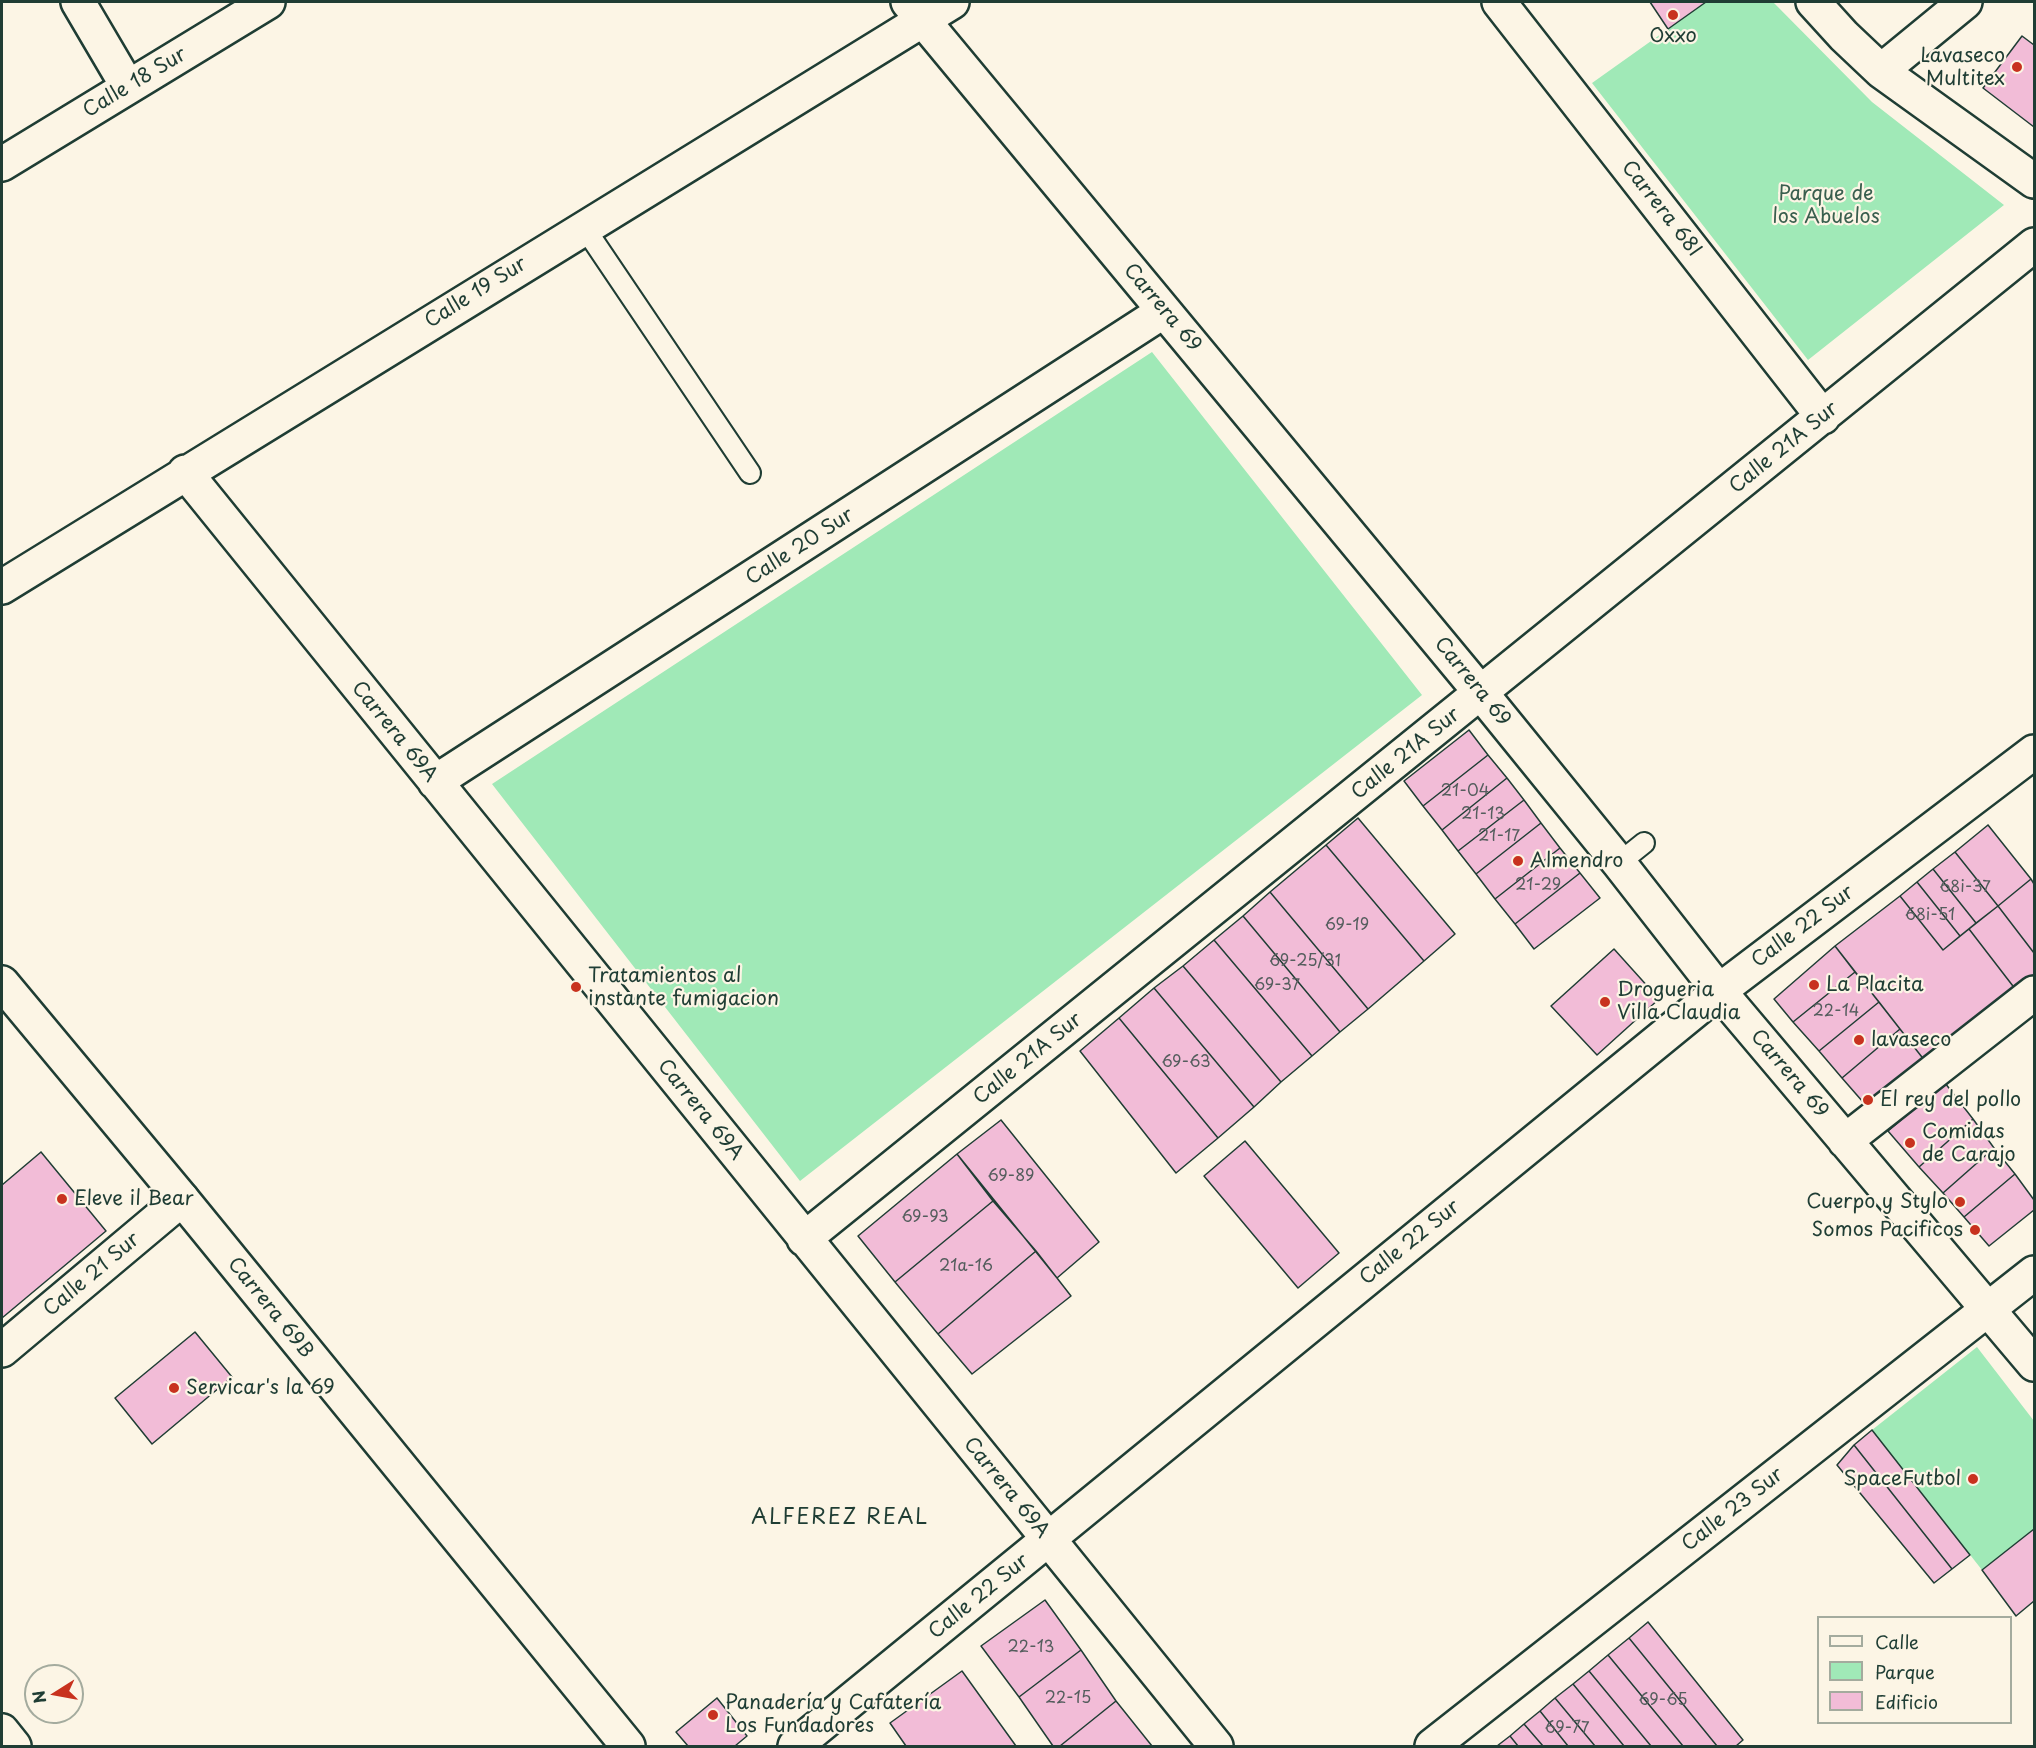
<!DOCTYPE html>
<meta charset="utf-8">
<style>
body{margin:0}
#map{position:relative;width:2036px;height:1748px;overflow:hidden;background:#fcf5e5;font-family:"Playpen Sans",sans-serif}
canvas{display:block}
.frame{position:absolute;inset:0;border:3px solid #1f3d34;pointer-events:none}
.legend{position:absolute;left:1817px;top:1616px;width:195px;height:108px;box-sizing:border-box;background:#fcf5e5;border:2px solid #a4ab9e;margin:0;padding:8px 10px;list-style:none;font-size:18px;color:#1f3d34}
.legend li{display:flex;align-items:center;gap:12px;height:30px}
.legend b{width:30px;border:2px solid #a4ab9e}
.north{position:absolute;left:24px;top:1664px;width:60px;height:60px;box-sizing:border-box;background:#fcf5e5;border:2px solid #a4ab9e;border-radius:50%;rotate:259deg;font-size:16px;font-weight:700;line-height:24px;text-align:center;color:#1f3d34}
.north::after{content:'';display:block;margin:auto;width:21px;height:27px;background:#c8321e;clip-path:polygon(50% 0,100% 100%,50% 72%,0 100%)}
</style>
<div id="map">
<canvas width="2036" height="1748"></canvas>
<div class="frame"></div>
<ul class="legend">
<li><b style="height:8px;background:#fcf5e5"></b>Calle</li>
<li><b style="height:16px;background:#a0e9b7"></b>Parque</li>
<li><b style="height:16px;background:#f2bcd7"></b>Edificio</li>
</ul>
<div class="north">N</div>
</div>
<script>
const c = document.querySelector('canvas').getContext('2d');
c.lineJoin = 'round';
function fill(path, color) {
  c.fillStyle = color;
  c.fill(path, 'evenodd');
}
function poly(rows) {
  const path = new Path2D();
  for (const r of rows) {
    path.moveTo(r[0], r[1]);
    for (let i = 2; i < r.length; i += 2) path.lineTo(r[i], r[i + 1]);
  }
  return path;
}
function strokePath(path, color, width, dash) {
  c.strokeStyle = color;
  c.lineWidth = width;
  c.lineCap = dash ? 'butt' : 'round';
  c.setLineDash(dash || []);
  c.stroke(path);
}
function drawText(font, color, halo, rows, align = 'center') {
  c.font = font + ' "Playpen Sans",sans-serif';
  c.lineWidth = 4.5;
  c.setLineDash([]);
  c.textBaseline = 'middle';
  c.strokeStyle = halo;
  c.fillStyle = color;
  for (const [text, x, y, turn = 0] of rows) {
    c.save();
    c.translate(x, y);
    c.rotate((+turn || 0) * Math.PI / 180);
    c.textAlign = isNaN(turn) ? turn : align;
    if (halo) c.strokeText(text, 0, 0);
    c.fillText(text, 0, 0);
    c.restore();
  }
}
const green = poly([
 [1706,2,1773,2,1872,102,2004,205,1808,360,1592,83],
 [1152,352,1422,695,800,1181,492,784],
 [1977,1347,2034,1421,2034,1529,1982,1570,1872,1430]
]);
const building = poly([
 [1650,2,1706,2,1668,29,1650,2],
 [2022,36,2034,45,2034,127,1983,88,2022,36],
 [1469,730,1488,755,1423,806,1404,781,1469,730],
 [1488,755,1507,778,1442,830,1423,806,1488,755],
 [1507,778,1524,800,1458,851,1442,830,1507,778],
 [1524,800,1541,823,1476,874,1458,851,1524,800],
 [1358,818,1455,934,1424,961,1326,845,1358,818],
 [1541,823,1560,848,1495,899,1476,874,1541,823],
 [1988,825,2031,879,1998,906,1955,852,1988,825],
 [1326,845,1424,961,1368,1009,1270,892,1326,845],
 [1560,848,1580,873,1515,924,1495,899,1560,848],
 [1955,852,1998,906,1976,923,1933,869,1955,852],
 [1933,869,1976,923,1960,936,1917,882,1933,869],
 [1580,873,1600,898,1534,949,1515,924,1580,873],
 [2031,879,2034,884,2034,953,1998,906,2031,879],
 [1917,882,1960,936,1943,950,1900,896,1917,882],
 [1270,892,1368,1009,1340,1032,1243,916,1270,892],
 [1900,896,1943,950,1969,929,2016,990,1925,1061,1835,946,1900,896],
 [1998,906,2034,953,2034,975,2016,990,1969,929,1998,906],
 [1243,916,1340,1032,1312,1056,1214,940,1243,916],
 [1214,940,1312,1056,1281,1082,1183,966,1214,940],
 [1835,946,1855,972,1793,1022,1774,999,1835,946],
 [1614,949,1659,999,1597,1055,1551,1006,1614,949],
 [1183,966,1281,1082,1254,1107,1154,988,1183,966],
 [1855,972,1879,1002,1819,1051,1793,1022,1855,972],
 [1154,988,1254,1107,1218,1138,1119,1018,1154,988],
 [1879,1002,1900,1029,1842,1078,1819,1051,1879,1002],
 [1119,1018,1218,1138,1176,1173,1080,1051,1119,1018],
 [1900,1029,1925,1061,1870,1110,1842,1078,1900,1029],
 [1945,1083,1973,1119,1919,1167,1888,1131,1945,1083],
 [1973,1119,1994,1148,1943,1193,1919,1167,1973,1119],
 [1001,1120,1099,1242,1057,1278,957,1154,1001,1120],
 [1245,1141,1339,1253,1298,1288,1204,1176,1245,1141],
 [1994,1148,2015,1174,1964,1217,1943,1193,1994,1148],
 [41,1152,106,1231,2,1318,2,1185,41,1152],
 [957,1154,993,1201,895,1282,858,1236,957,1154],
 [2015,1174,2034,1200,2034,1210,1989,1246,1964,1217,2015,1174],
 [993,1201,1036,1251,938,1334,895,1282,993,1201],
 [1036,1251,1071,1296,972,1374,938,1334,1036,1251],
 [195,1332,232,1377,152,1444,115,1398,195,1332],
 [1872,1430,1970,1555,1952,1569,1854,1445,1872,1430],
 [1854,1445,1952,1569,1934,1583,1837,1465,1854,1445],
 [2034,1529,2034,1601,2016,1616,1982,1570,2034,1529],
 [1045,1600,1081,1650,1019,1697,981,1646,1045,1600],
 [1648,1622,1743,1740,1736,1746,1717,1746,1629,1638,1648,1622],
 [1629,1638,1717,1746,1683,1746,1608,1655,1629,1638],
 [1081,1650,1116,1701,1060,1746,1053,1746,1019,1697,1081,1650],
 [1608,1655,1683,1746,1651,1746,1589,1671,1608,1655],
 [962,1671,1016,1746,906,1746,890,1723,962,1671],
 [1589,1671,1651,1746,1624,1746,1573,1684,1589,1671],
 [1573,1684,1624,1746,1595,1746,1555,1698,1573,1684],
 [717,1698,747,1736,735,1746,688,1746,676,1732,717,1698],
 [1555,1698,1595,1746,1568,1746,1540,1711,1555,1698],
 [1116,1701,1152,1746,1060,1746,1116,1701],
 [1540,1711,1568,1746,1543,1746,1524,1724,1540,1711],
 [1524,1724,1543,1746,1518,1746,1510,1736,1524,1724],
 [1510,1736,1518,1746,1497,1746,1510,1736]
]);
const lane = poly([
 [584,227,750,473],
 [1619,863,1644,843]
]);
const street = poly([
 [78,2,128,87],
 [908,2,1481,693,1619,863,1719,991,2034,1364],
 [1499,2,1823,417],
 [1813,2,1844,36,1881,71,2034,181],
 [1881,71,1965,2],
 [2,164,268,2],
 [185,472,1216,1746],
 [2,587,952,2],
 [435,782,1164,311],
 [1845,1141,2034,993],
 [804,1239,2034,245],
 [2,1350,182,1199],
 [2,1731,14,1746],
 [795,1746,1719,991,2034,752],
 [1432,1746,2034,1273]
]);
const secondary = poly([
 [2,983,182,1199,628,1746]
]);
const markers = [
 [1673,15,6,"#c8321e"],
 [2017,67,6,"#c8321e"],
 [1518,861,6,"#c8321e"],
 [1814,985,6,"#c8321e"],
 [576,987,6,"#c8321e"],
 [1605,1002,6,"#c8321e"],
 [1859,1040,6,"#c8321e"],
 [1868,1100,6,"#c8321e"],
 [1910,1143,6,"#c8321e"],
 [62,1199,6,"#c8321e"],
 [1960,1202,6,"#c8321e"],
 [1975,1230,6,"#c8321e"],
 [174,1388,6,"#c8321e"],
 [1973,1479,6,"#c8321e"],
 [713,1715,6,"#c8321e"]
];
const numberNames = [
 ["21-04",1465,792],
 ["21-13",1483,815],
 ["21-17",1499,837],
 ["21-29",1538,886],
 ["68i-37",1965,888],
 ["68i-51",1930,916],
 ["69-19",1347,926],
 ["69-25/31",1305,962],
 ["69-37",1277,986],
 ["22-14",1836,1012],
 ["69-63",1186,1063],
 ["69-89",1011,1177],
 ["69-93",925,1218],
 ["21a-16",966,1267],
 ["22-13",1031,1648],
 ["22-15",1068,1699],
 ["69-65",1663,1701],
 ["69-77",1567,1729]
];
const poiNames = [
 ["Oxxo",1673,36,"center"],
 ["Lavaseco",2005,56,"right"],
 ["Multitex",2005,79,"right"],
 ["Almendro",1530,861],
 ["Tratamientos al",588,976],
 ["instante fumigacion",588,999],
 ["La Placita",1826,985],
 ["Drogueria",1617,990],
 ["Villa Claudia",1617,1013],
 ["lavaseco",1871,1040],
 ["El rey del pollo",1880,1100],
 ["Comidas",1922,1132],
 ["de Carajo",1922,1155],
 ["Eleve il Bear",74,1199],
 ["Cuerpo y Stylo",1948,1202,"right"],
 ["Somos Pacificos",1963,1230,"right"],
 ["Servicar's la 69",186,1388],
 ["SpaceFutbol",1961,1479,"right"],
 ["Panadería y Cafatería",725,1703],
 ["Los Fundadores",725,1726]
];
const streetNames = [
 ["Calle 18 Sur",135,83,-31],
 ["Carrera 68I",1661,209,52],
 ["Calle 19 Sur",476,293,-32],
 ["Carrera 69",1162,308,50],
 ["Calle 21A Sur",1784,448,-39],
 ["Calle 20 Sur",800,547,-33],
 ["Carrera 69",1472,682,51],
 ["Carrera 69A",394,732,51],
 ["Calle 21A Sur",1406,754,-39],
 ["Calle 22 Sur",1803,927,-37],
 ["Calle 21A Sur",1028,1059,-39],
 ["Carrera 69",1789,1074,50],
 ["Carrera 69A",700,1110,51],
 ["Calle 22 Sur",1410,1243,-39],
 ["Calle 21 Sur",92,1275,-40],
 ["Carrera 69B",270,1308,51],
 ["Carrera 69A",1006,1488,51],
 ["Calle 23 Sur",1733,1510,-38],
 ["Calle 22 Sur",979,1597,-39]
];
const parkNames = [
 ["Parque de",1826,194],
 ["los Abuelos",1826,217]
];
const neighbourhoodNames = [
 ["ALFEREZ REAL",840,1518]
];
fill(green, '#a0e9b7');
fill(building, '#f2bcd7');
strokePath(building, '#1f3d34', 1.5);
strokePath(lane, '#1f3d34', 24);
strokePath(street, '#1f3d34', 38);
strokePath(secondary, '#1f3d34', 38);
strokePath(lane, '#fcf5e5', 20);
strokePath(street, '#fcf5e5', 33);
strokePath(secondary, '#fcf5e5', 33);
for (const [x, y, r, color] of markers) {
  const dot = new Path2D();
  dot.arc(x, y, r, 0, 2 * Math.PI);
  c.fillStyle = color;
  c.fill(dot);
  strokePath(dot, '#fcf5e5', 2);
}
drawText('16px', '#545d5d', null, numberNames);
drawText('20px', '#1f3d34', '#fcf5e5', poiNames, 'left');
drawText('20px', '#1f3d34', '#fcf5e5', streetNames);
drawText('20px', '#395f4e', '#fcf5e5', parkNames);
c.letterSpacing = '1.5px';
drawText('21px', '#1f3d34', '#fcf5e5', neighbourhoodNames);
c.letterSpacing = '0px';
</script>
